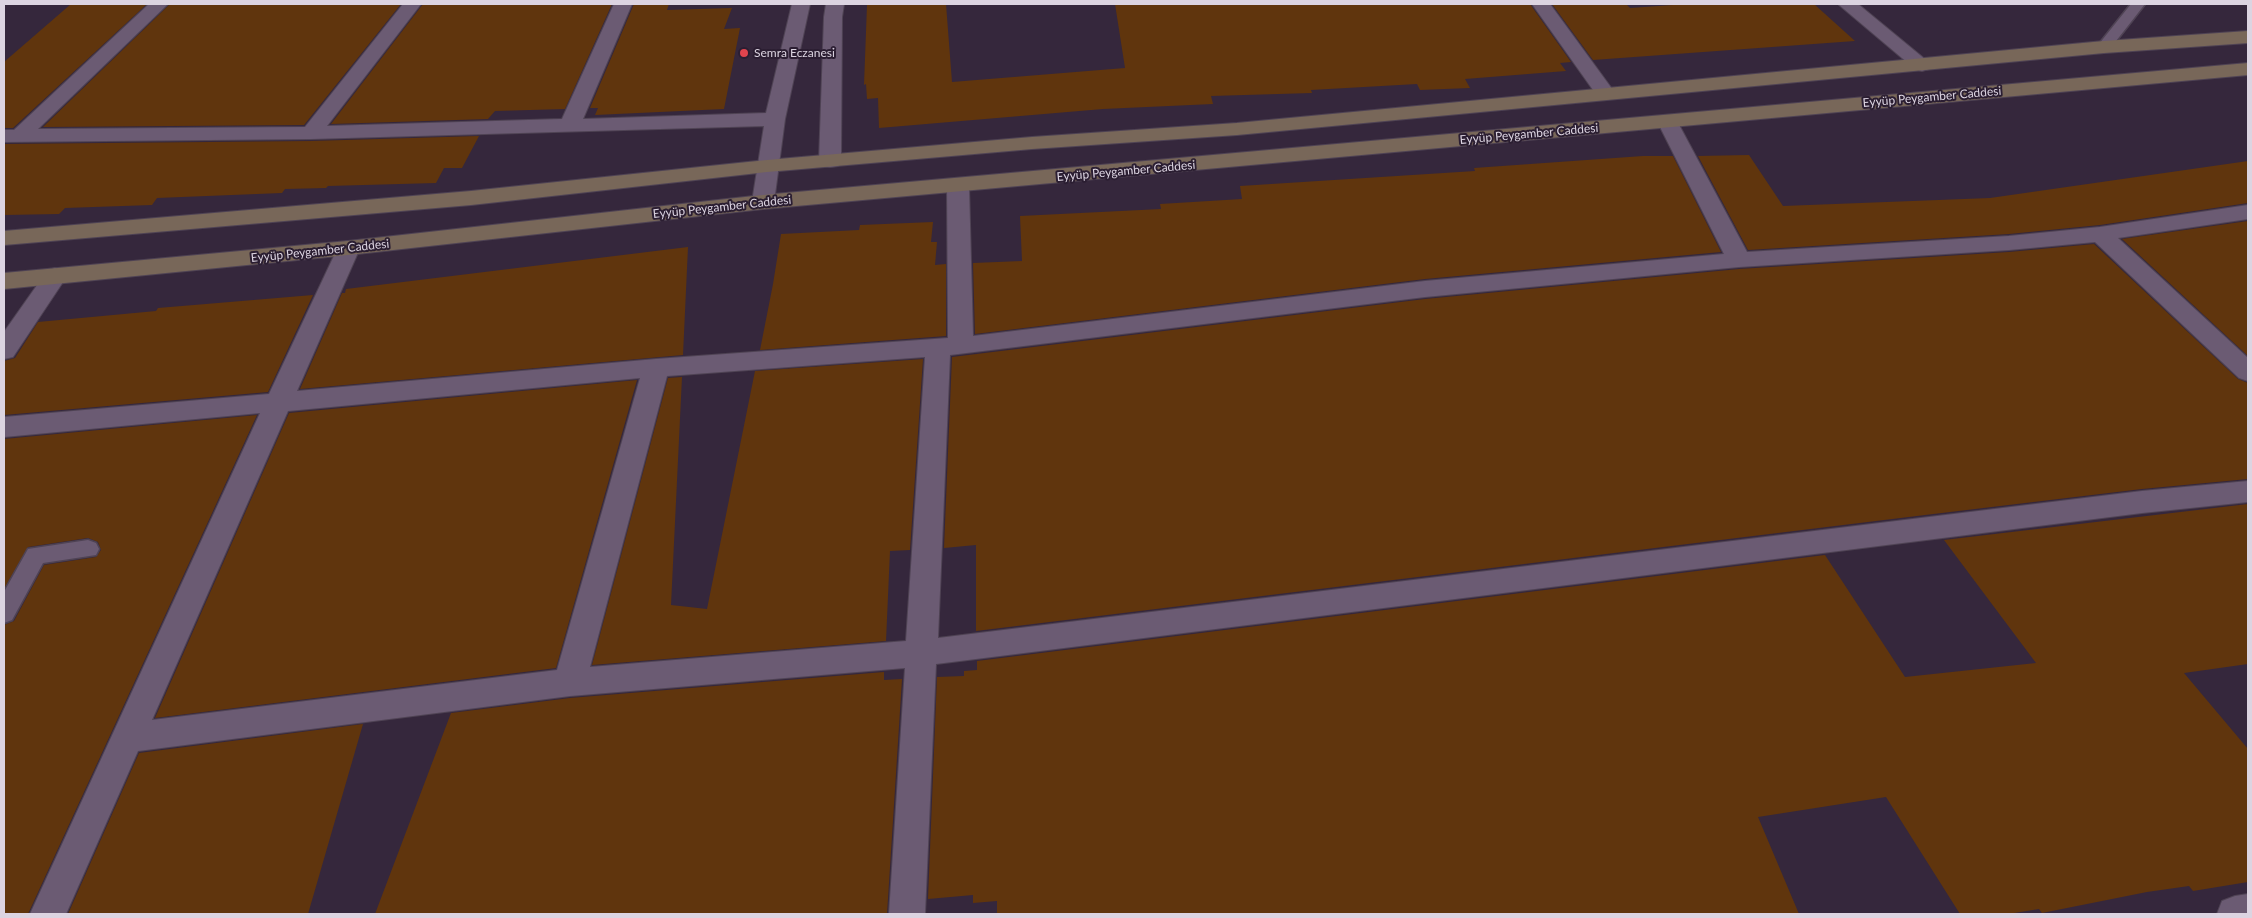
<!DOCTYPE html>
<meta charset="utf-8">
<style>
body{margin:0}
#map{position:relative;width:2252px;height:918px;overflow:hidden;background:#35273c;font-family:Lato,sans-serif}
canvas{display:block}
.frame{position:absolute;inset:0;border:5px solid #dcd4e1;pointer-events:none}
</style>
<div id="map">
<canvas width="2252" height="918"></canvas>
<div class="frame"></div>
</div>
<script>
const c = document.querySelector('canvas').getContext('2d');
c.lineJoin = 'round';
function fill(path, color) {
  c.fillStyle = color;
  c.fill(path, 'evenodd');
}
function poly(rows) {
  const path = new Path2D();
  for (const r of rows) {
    path.moveTo(r[0], r[1]);
    for (let i = 2; i < r.length; i += 2) path.lineTo(r[i], r[i + 1]);
  }
  return path;
}
function strokePath(path, color, width, dash) {
  c.strokeStyle = color;
  c.lineWidth = width;
  c.lineCap = dash ? 'butt' : 'round';
  c.setLineDash(dash || []);
  c.stroke(path);
}
function drawText(font, color, halo, rows, align = 'center') {
  c.font = font + ' Lato,sans-serif';
  c.lineWidth = 4;
  c.setLineDash([]);
  c.textBaseline = 'middle';
  c.strokeStyle = halo;
  c.fillStyle = color;
  for (const [text, x, y, turn = 0] of rows) {
    c.save();
    c.translate(x, y);
    c.rotate((+turn || 0) * Math.PI / 180);
    c.textAlign = isNaN(turn) ? turn : align;
    if (halo) c.strokeText(text, 0, 0);
    c.fillText(text, 0, 0);
    c.restore();
  }
}
const building = poly([
 [71,4,147,4,13,128,4,128,4,62],
 [170,4,401,4,304,125,43,127],
 [423,4,612,4,565,109,495,111,488,119,331,124],
 [634,4,669,4,667,10,732,8,724,29,740,28,724,109,595,115,598,108,590,108],
 [894,4,946,4,952,82,1125,68,1115,4,1530,4,1571,62,1560,63,1566,71,1465,79,1470,88,1420,90,1417,84,1311,90,1312,93,1211,96,1213,104,1103,109,879,128,878,98,867,99,866,84,864,85,867,5],
 [1552,4,1626,4,1630,8,1687,4,1814,4,1855,41,1593,60],
 [479,136,462,168,444,168,436,183,328,186,326,188,285,189,282,193,157,198,152,205,65,208,59,214,4,215,4,144,311,141],
 [1749,155,1783,206,1990,198,2248,161,2248,203,2100,225,2009,234,1748,250,1698,156],
 [1643,156,1673,156,1721,252,1425,279,975,334,973,263,1022,261,1020,216,1161,209,1160,204,1242,199,1240,186,1475,171,1474,168],
 [2248,221,2248,356,2122,239],
 [933,222,931,242,937,242,935,265,946,264,946,336,760,350,773,284,781,234,859,230,860,225],
 [2094,244,2238,379,2248,383,2248,479,2142,489,1925,515,976,631,976,545,944,548,952,357,1425,299,1739,269,2009,252],
 [688,247,683,355,300,389,342,293,345,293,346,289],
 [313,295,268,392,4,415,4,361,15,358,38,322,156,311,158,308,194,305],
 [923,359,910,550,890,551,886,641,592,665,668,378,682,377,671,605,707,609,755,371],
 [637,380,556,668,155,718,289,413],
 [257,415,28,914,4,914,4,625,14,621,44,565,96,557,101,550,98,542,88,538,28,547,4,589,4,439],
 [2248,504,2248,664,2184,673,2248,749,2248,882,2193,891,2189,886,2147,892,2042,913,2039,909,2008,914,1960,914,1886,797,1758,817,1799,914,997,914,997,901,973,903,973,895,928,899,937,677,964,676,964,671,977,670,977,661,1825,555,1905,677,2036,663,1944,540],
 [884,672,884,680,902,679,887,914,375,914,451,713,570,698],
 [363,724,308,914,68,914,139,753]
]);
const service = poly([
 [2131,4,2145,4,2109,50,2099,50,2097,47,2099,44,2131,4],
 [88,540,96,543,99,549,96,555,43,563,12,620,4,623,4,592,28,549,88,540]
]);
const minor = poly([
 [149,4,168,4,38,129,305,127,403,4,421,4,327,126,562,119,614,4,632,4,583,119,766,113,792,4,810,4,785,119,774,202,771,207,763,209,755,207,752,202,764,126,311,139,4,142,4,130,14,130,149,4],
 [826,4,844,4,842,17,841,161,838,166,830,167,822,166,819,161,824,17,826,4],
 [1532,4,1550,4,1615,93,1612,97,1605,99,1598,97,1532,4],
 [1838,4,1858,4,1932,65,1929,69,1922,71,1915,69,1838,4],
 [1667,115,1674,117,1677,121,1747,252,2009,236,2100,227,2248,205,2248,219,2118,238,2248,358,2248,381,2239,378,2095,242,2009,250,1739,267,1425,297,950,355,938,638,2142,491,2248,481,2248,502,2142,513,936,664,925,914,889,914,905,668,570,696,138,751,66,914,30,914,260,413,4,437,4,417,269,394,340,243,348,241,356,243,360,248,297,391,656,359,948,338,947,186,950,181,958,179,966,181,969,186,973,336,1425,281,1724,254,1657,121,1660,117,1667,115],
 [925,357,906,641,590,667,667,376,925,357],
 [640,378,557,670,152,720,288,411,640,378],
 [55,268,63,271,67,276,13,357,4,359,4,332,47,271,55,268],
 [2248,894,2248,914,2217,914,2222,901,2235,896,2248,894]
]);
const secondary = poly([
 [2248,31,2248,43,2104,53,1237,135,1032,149,767,172,471,205,4,245,4,231,471,191,767,160,1032,137,1237,123,2104,41,2248,31],
 [2248,63,2248,75,763,209,348,255,4,289,4,273,348,241,763,195,2248,63]
]);
const markers = [
 [744,53,5,"#e0444e"]
];
const farPoinames = [
 ["Semra Eczanesi",754,53]
];
const farStreetnames = [
 ["Eyyüp Peygamber Caddesi",1932,97,-5],
 ["Eyyüp Peygamber Caddesi",1529,134,-5],
 ["Eyyüp Peygamber Caddesi",1126,171,-5],
 ["Eyyüp Peygamber Caddesi",722,207,-6],
 ["Eyyüp Peygamber Caddesi",320,251,-6]
];
fill(building, '#60350d');
strokePath(service, '#4f4354', 3);
strokePath(minor, '#4f4354', 2);
strokePath(secondary, '#4f4354', 2);
fill(service, '#6b5b73');
fill(minor, '#6b5b73');
fill(secondary, '#786759');
for (const [x, y, r, color] of markers) {
  const dot = new Path2D();
  dot.arc(x, y, r, 0, 2 * Math.PI);
  c.fillStyle = color;
  c.fill(dot);
  strokePath(dot, '#2b1e32', 2);
}
drawText('12px', '#dcd4e1', '#2b1e32', farPoinames, 'left');
drawText('12px', '#dcd4e1', '#2b1e32', farStreetnames);
</script>
